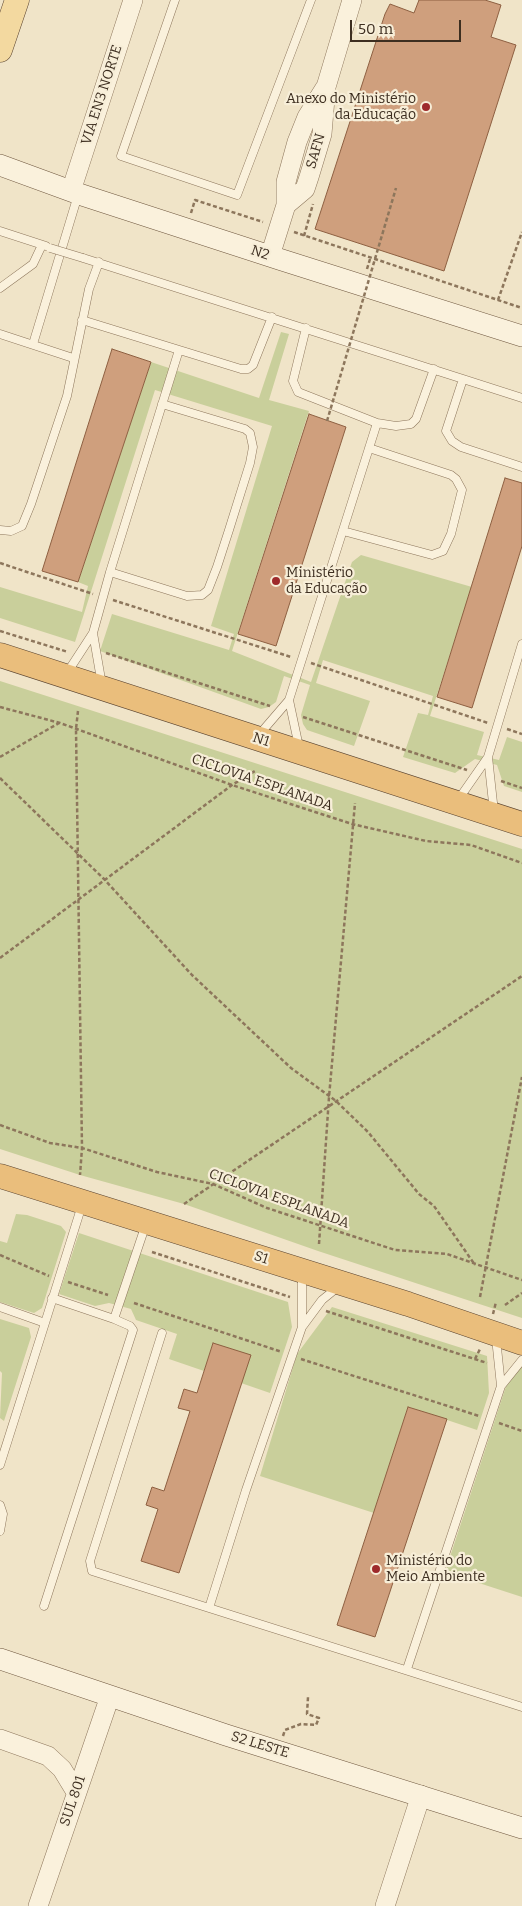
<!DOCTYPE html>
<meta charset="utf-8">
<style>
body{margin:0}
#map{position:relative;width:522px;height:1906px;overflow:hidden;background:#f0e4c8;font-family:Bitter,serif}
canvas{display:block}
.scale{position:absolute;left:350px;top:20px;width:111px;height:22px;box-sizing:border-box;border:2px solid #3d2e20;border-top:0;padding-left:6px;font-size:15px;line-height:18px;white-space:nowrap;color:#3d2e20;-webkit-text-stroke:4px #f7eed8;paint-order:stroke}
</style>
<div id="map">
<canvas width="522" height="1906"></canvas>
<div class="scale">50 m</div>
</div>
<script>
const c = document.querySelector('canvas').getContext('2d');
c.lineJoin = 'round';
function fill(path, color) {
  c.fillStyle = color;
  c.fill(path, 'evenodd');
}
function poly(rows) {
  const path = new Path2D();
  for (const r of rows) {
    path.moveTo(r[0], r[1]);
    for (let i = 2; i < r.length; i += 2) path.lineTo(r[i], r[i + 1]);
  }
  return path;
}
function strokePath(path, color, width, dash) {
  c.strokeStyle = color;
  c.lineWidth = width;
  c.lineCap = dash ? 'butt' : 'round';
  c.setLineDash(dash || []);
  c.stroke(path);
}
function drawText(font, color, halo, rows, align = 'center') {
  c.font = font + ' Bitter,serif';
  c.lineWidth = 4.5;
  c.setLineDash([]);
  c.textBaseline = 'middle';
  c.strokeStyle = halo;
  c.fillStyle = color;
  for (const [text, x, y, turn = 0] of rows) {
    c.save();
    c.translate(x, y);
    c.rotate((+turn || 0) * Math.PI / 180);
    c.textAlign = isNaN(turn) ? turn : align;
    if (halo) c.strokeText(text, 0, 0);
    c.fillText(text, 0, 0);
    c.restore();
  }
}
const green = poly([
 [281,332,289,334,269,400,309,411,232,651,311,682,352,562,361,555,472,587,430,716,484,732,477,755,499,760,507,737,522,742,522,792,504,786,497,765,475,759,455,773,403,757,418,713,428,715,433,696,323,660,316,683,370,701,354,746,307,730,303,724,301,715,310,685,284,676,276,702,269,707,261,709,100,651,112,614,229,650,234,634,211,626,272,426,155,390,75,642,0,618,0,587,82,612,88,586,78,582,151,362,259,398],
 [0,681,522,849,522,1318,318,1251,184,1204,80,1175,0,1149],
 [16,1214,27,1215,61,1226,66,1232,42,1308,34,1313,0,1302,0,1241,7,1243],
 [79,1233,288,1302,292,1327,270,1393,241,1383,213,1343,204,1371,169,1359,177,1334,136,1320,131,1309,109,1303,95,1306,59,1294],
 [332,1307,487,1356,489,1393,477,1430,408,1407,374,1513,260,1476,297,1354],
 [0,1319,29,1328,31,1337,4,1421,0,1418,2,1373,0,1371],
 [522,1366,522,1597,445,1572,510,1374]
]);
const building = poly([
 [419,0,485,0,501,5,491,37,516,45,444,271,315,229,385,14,390,4,414,13,419,0],
 [112,349,151,362,78,582,42,571,112,349],
 [309,414,346,427,276,646,238,634,309,414],
 [505,478,522,483,522,546,472,708,437,697,505,478],
 [213,1343,251,1355,179,1573,141,1561,158,1509,146,1505,152,1487,164,1491,190,1411,178,1408,184,1389,197,1393,213,1343],
 [408,1407,447,1419,375,1637,337,1625,408,1407]
]);
const path = poly([
 [191,213,195,200,263,222],
 [294,232,522,308],
 [304,236,313,204],
 [367,269,370,259],
 [498,300,522,232],
 [0,563,93,594],
 [113,600,291,657],
 [0,631,68,652],
 [106,653,270,706],
 [311,663,488,723],
 [0,707,60,723,232,785,352,824,426,841,471,845,522,863],
 [78,711,76,729,82,1148,80,1175],
 [303,717,467,770],
 [507,729,522,734],
 [0,757,59,723],
 [0,778,104,879,192,975,291,1068,336,1101,368,1132,419,1194,434,1206,475,1265],
 [501,781,522,788],
 [0,958,232,785,255,771],
 [0,1125,50,1143,82,1148,157,1172,213,1184,267,1208,395,1250,447,1254,522,1280],
 [184,1204,522,976],
 [319,1244,329,1097,355,803],
 [152,1252,290,1297],
 [0,1255,49,1276],
 [68,1282,108,1295],
 [480,1297,522,1077],
 [134,1303,282,1352],
 [505,1305,522,1293],
 [326,1311,487,1363],
 [493,1314,496,1302],
 [301,1359,479,1416],
 [475,1359,480,1349],
 [499,1423,522,1431],
 [283,1736,285,1730,301,1724,316,1725,319,1718,307,1714,308,1697]
]);
const service = poly([
 [175,0,121,156,237,195,311,0],
 [0,231,46,246],
 [83,258,463,379],
 [0,288,33,264,42,245],
 [82,320,241,369,248,369,253,365,272,317],
 [306,328,293,381,298,392,377,423,396,426,411,424,416,419,434,369],
 [0,334,73,358],
 [33,344,78,195],
 [522,398,463,379,446,431,452,441,461,447,522,467],
 [0,530,11,531,22,526,31,504,67,396,89,289,99,262],
 [343,531,432,555,443,551,451,534,462,490,456,479,451,475,369,448],
 [110,572,187,596,202,595,208,590,217,567,229,530,250,463,253,447,250,433,245,429,162,404],
 [93,633,102,685],
 [67,673,93,633,110,572,179,350],
 [289,700,299,747],
 [258,736,289,700,377,423],
 [488,757,494,812],
 [458,800,488,757,522,644],
 [302,1274,302,1327],
 [0,1307,45,1323,82,1205],
 [114,1319,146,1224],
 [162,1333,90,1561,92,1571,522,1707],
 [496,1338,501,1386],
 [0,1465,45,1323],
 [0,1505,3,1514,0,1531],
 [44,1606,133,1330,130,1326,114,1319,52,1298],
 [209,1608,246,1490,302,1327,322,1300,338,1287],
 [407,1669,501,1386,522,1360]
]);
const tertiary = poly([
 [71,191,133,0],
 [286,205,305,189,309,177,322,134,326,87,352,0],
 [270,256,286,205,286,182,297,142,307,117,325,88],
 [0,1739,48,1756,62,1769,76,1792],
 [38,1906,110,1696],
 [385,1906,421,1795]
]);
const secondary = poly([
 [0,165,79,194,282,260,522,336],
 [0,1659,226,1735,522,1828]
]);
const primary = poly([
 [0,50,17,0]
]);
const trunk = poly([
 [0,655,522,824],
 [0,1176,408,1304,522,1343]
]);
const pathBridge = poly([
 [327,421,396,188]
]);
const serviceBridge = poly([
 [50,248,83,258]
]);
const markers = [
 [426,107,5,"#9e2a2b"],
 [276,581,5,"#9e2a2b"],
 [376,1569,5,"#9e2a2b"]
];
const streetNames = [
 ["VIA EN3 NORTE",102,95,-72],
 ["SAFN",316,151,-74],
 ["N2",260,253,19],
 ["N1",261,740,18],
 ["CICLOVIA ESPLANADA",262,783,19],
 ["CICLOVIA ESPLANADA",279,1199,20],
 ["S1",261,1258,18],
 ["S2 LESTE",260,1745,17],
 ["SUL 801",73,1801,-71]
];
const poiNames = [
 ["Anexo do Ministério",416,99,"right"],
 ["da Educação",416,115,"right"],
 ["Ministério",286,573],
 ["da Educação",286,589],
 ["Ministério do",386,1561],
 ["Meio Ambiente",386,1577]
];
fill(green, '#c9cf9b');
fill(building, '#cf9f7d');
strokePath(building, '#8d5f41', 1);
strokePath(service, '#8d765c', 9);
strokePath(tertiary, '#8d765c', 20);
strokePath(secondary, '#6f573f', 22);
strokePath(primary, '#5b4430', 25);
strokePath(trunk, '#5b4430', 25);
strokePath(path, '#8d765c', 2.5, [4, 2.5]);
strokePath(service, '#faf1dc', 8);
strokePath(tertiary, '#faf1dc', 19);
strokePath(secondary, '#faf1dc', 21);
strokePath(primary, '#f3d9a0', 24);
strokePath(trunk, '#eabe7c', 24);
strokePath(serviceBridge, '#8d765c', 9, []);
strokePath(pathBridge, '#8d765c', 2.5, [4, 2.5]);
strokePath(serviceBridge, '#faf1dc', 8);
for (const [x, y, r, color] of markers) {
  const dot = new Path2D();
  dot.arc(x, y, r, 0, 2 * Math.PI);
  c.fillStyle = color;
  c.fill(dot);
  strokePath(dot, '#f7eed8', 2);
}
drawText('14px', '#3d2e20', '#f7eed8', streetNames);
drawText('14px', '#3d2e20', '#f7eed8', poiNames, 'left');
</script>
